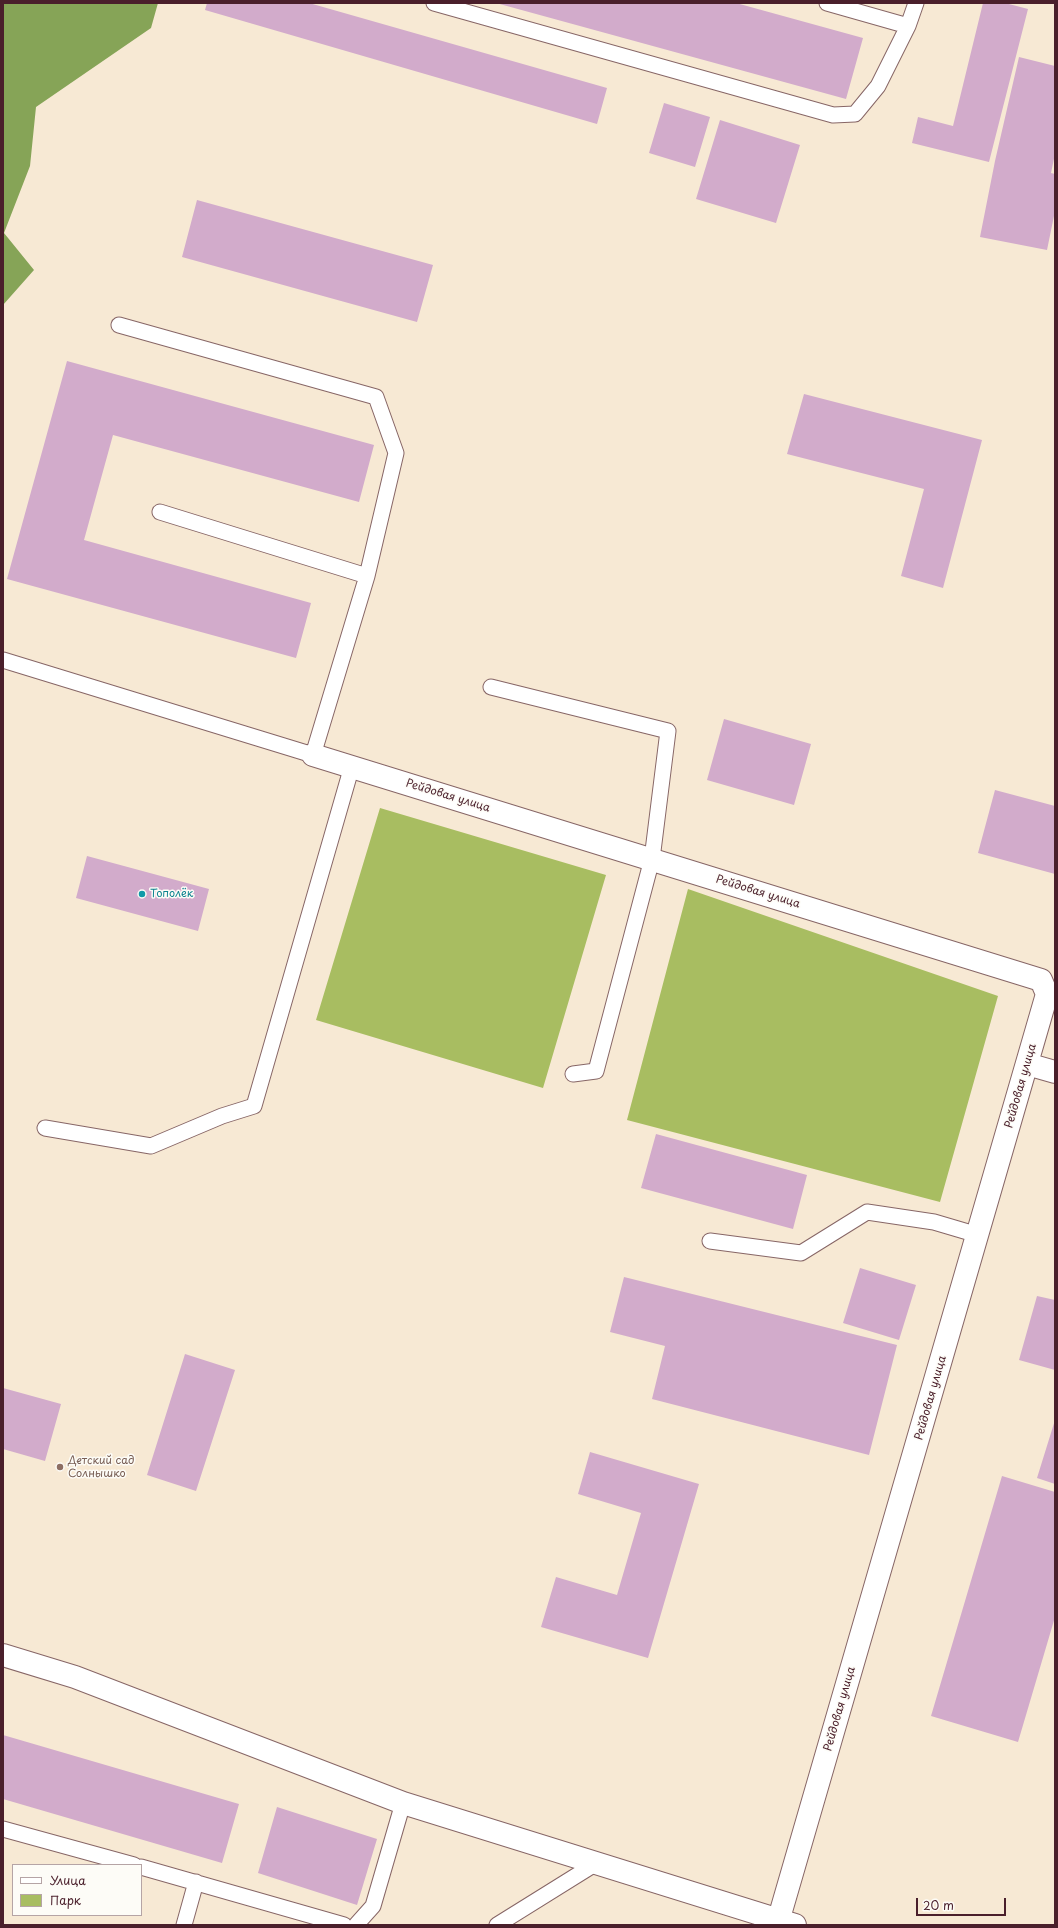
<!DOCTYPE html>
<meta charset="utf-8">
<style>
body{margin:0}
#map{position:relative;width:1058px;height:1928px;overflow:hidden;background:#f7e9d4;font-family:"Playpen Sans",sans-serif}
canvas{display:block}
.frame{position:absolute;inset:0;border:4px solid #4a1f2b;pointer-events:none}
.legend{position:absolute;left:12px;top:1864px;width:130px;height:52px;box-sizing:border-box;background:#fdfcf7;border:1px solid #b5a4a5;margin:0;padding:5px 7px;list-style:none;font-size:12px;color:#4a1f2b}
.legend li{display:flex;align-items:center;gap:8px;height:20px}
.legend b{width:20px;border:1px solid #b5a4a5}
.scale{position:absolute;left:916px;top:1898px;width:90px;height:18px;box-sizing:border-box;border:2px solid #4a1f2b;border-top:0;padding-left:5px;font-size:12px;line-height:14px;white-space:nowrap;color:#4a1f2b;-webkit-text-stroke:3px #fdfcf7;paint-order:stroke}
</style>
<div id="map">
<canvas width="1058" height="1928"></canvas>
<div class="frame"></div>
<ul class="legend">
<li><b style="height:5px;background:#fff"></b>Улица</li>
<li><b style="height:11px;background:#a8bd61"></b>Парк</li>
</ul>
<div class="scale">20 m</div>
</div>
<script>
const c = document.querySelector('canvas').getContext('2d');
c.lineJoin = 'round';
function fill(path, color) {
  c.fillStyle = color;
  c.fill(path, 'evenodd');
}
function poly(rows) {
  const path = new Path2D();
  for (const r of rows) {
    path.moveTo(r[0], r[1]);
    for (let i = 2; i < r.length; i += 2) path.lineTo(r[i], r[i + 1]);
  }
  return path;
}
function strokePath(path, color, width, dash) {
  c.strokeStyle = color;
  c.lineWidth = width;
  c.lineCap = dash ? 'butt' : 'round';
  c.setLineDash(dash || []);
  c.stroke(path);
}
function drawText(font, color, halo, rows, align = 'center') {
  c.font = font + ' "Playpen Sans",sans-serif';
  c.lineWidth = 3;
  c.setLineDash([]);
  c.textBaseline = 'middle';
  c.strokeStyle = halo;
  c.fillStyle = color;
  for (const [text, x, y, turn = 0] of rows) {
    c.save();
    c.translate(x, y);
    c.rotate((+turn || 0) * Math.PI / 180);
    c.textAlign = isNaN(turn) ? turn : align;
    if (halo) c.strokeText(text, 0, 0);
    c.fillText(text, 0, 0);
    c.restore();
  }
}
const green = poly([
 [380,808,606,875,543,1088,316,1020],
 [688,889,998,996,940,1202,627,1120]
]);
const forest = poly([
 [3,3,158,3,151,28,36,107,30,166,4,233,34,270,3,305]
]);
const building = poly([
 [207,3,309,3,607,88,597,124,205,10],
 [496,3,736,3,863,38,846,99],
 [983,3,1005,3,1028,9,989,162,912,143,918,117,953,126],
 [1019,57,1055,66,1055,154,1051,173,1055,174,1055,211,1047,250,980,237,995,161],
 [664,103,710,117,695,167,649,153],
 [720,120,800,145,776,223,696,199],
 [197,200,433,265,417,322,182,257],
 [67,361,374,445,359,502,113,435,84,540,311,603,296,658,7,579],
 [804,394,982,440,943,588,901,576,924,489,787,454],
 [724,719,811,744,794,805,707,780],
 [995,790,1055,806,1055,874,978,853],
 [87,856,209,889,198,931,76,898],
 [656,1134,807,1175,793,1229,641,1188],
 [860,1268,916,1285,899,1340,843,1323],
 [624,1277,897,1345,869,1455,652,1399,665,1346,610,1332],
 [1037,1296,1055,1300,1055,1370,1019,1360],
 [185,1354,235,1370,196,1491,147,1475],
 [3,1388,61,1404,45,1461,3,1449],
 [1055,1420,1055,1484,1037,1478],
 [590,1452,699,1484,648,1658,541,1627,556,1577,617,1595,641,1513,578,1494],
 [1002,1476,1055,1492,1055,1617,1018,1742,931,1716],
 [3,1735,239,1804,222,1863,3,1799],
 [277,1807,377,1839,357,1905,258,1873]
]);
const lane = poly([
 [434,3,833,115,855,114,878,86,908,26,827,3],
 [908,26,916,3],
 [160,512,367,576],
 [3,660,313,755,367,576,396,453,376,397,119,325],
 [491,687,668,731,652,859,596,1071,573,1074],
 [45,1128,151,1146,222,1116,254,1106,352,766],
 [710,1241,801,1253,867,1212,934,1222,978,1235],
 [3,1829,134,1865],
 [141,1867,344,1925],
 [184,1925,196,1882],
 [356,1925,373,1906,403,1803],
 [497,1925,595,1864]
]);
const street = poly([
 [313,755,1041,980,1047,994,777,1925],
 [1027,1064,1055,1072],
 [3,1655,75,1677,403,1803,795,1925]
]);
const markers = [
 [142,894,4,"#0f9aa8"],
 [60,1467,4,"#8d6e63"]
];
const streetNames = [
 ["Рейдовая улица",448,796,17],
 ["Рейдовая улица",758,892,17],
 ["Рейдовая улица",1021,1086,-74],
 ["Рейдовая улица",931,1398,-74],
 ["Рейдовая улица",840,1709,-74]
];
const cultureNames = [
 ["Тополёк",150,894]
];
const educationNames = [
 ["Детский сад",68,1461],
 ["Солнышко",68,1474]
];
fill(green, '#a8bd61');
fill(forest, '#86a457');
fill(building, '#d2abcb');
strokePath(lane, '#876666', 17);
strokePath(street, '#876666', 24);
strokePath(lane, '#fff', 15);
strokePath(street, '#fff', 22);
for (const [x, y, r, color] of markers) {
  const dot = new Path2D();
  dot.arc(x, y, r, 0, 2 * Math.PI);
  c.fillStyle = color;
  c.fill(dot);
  strokePath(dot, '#fdfcf7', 1.5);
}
drawText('11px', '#4a1f2b', '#fdfcf7', streetNames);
drawText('11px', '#0d838f', '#fdfcf7', cultureNames, 'left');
drawText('11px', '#785e54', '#fdfcf7', educationNames, 'left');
</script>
